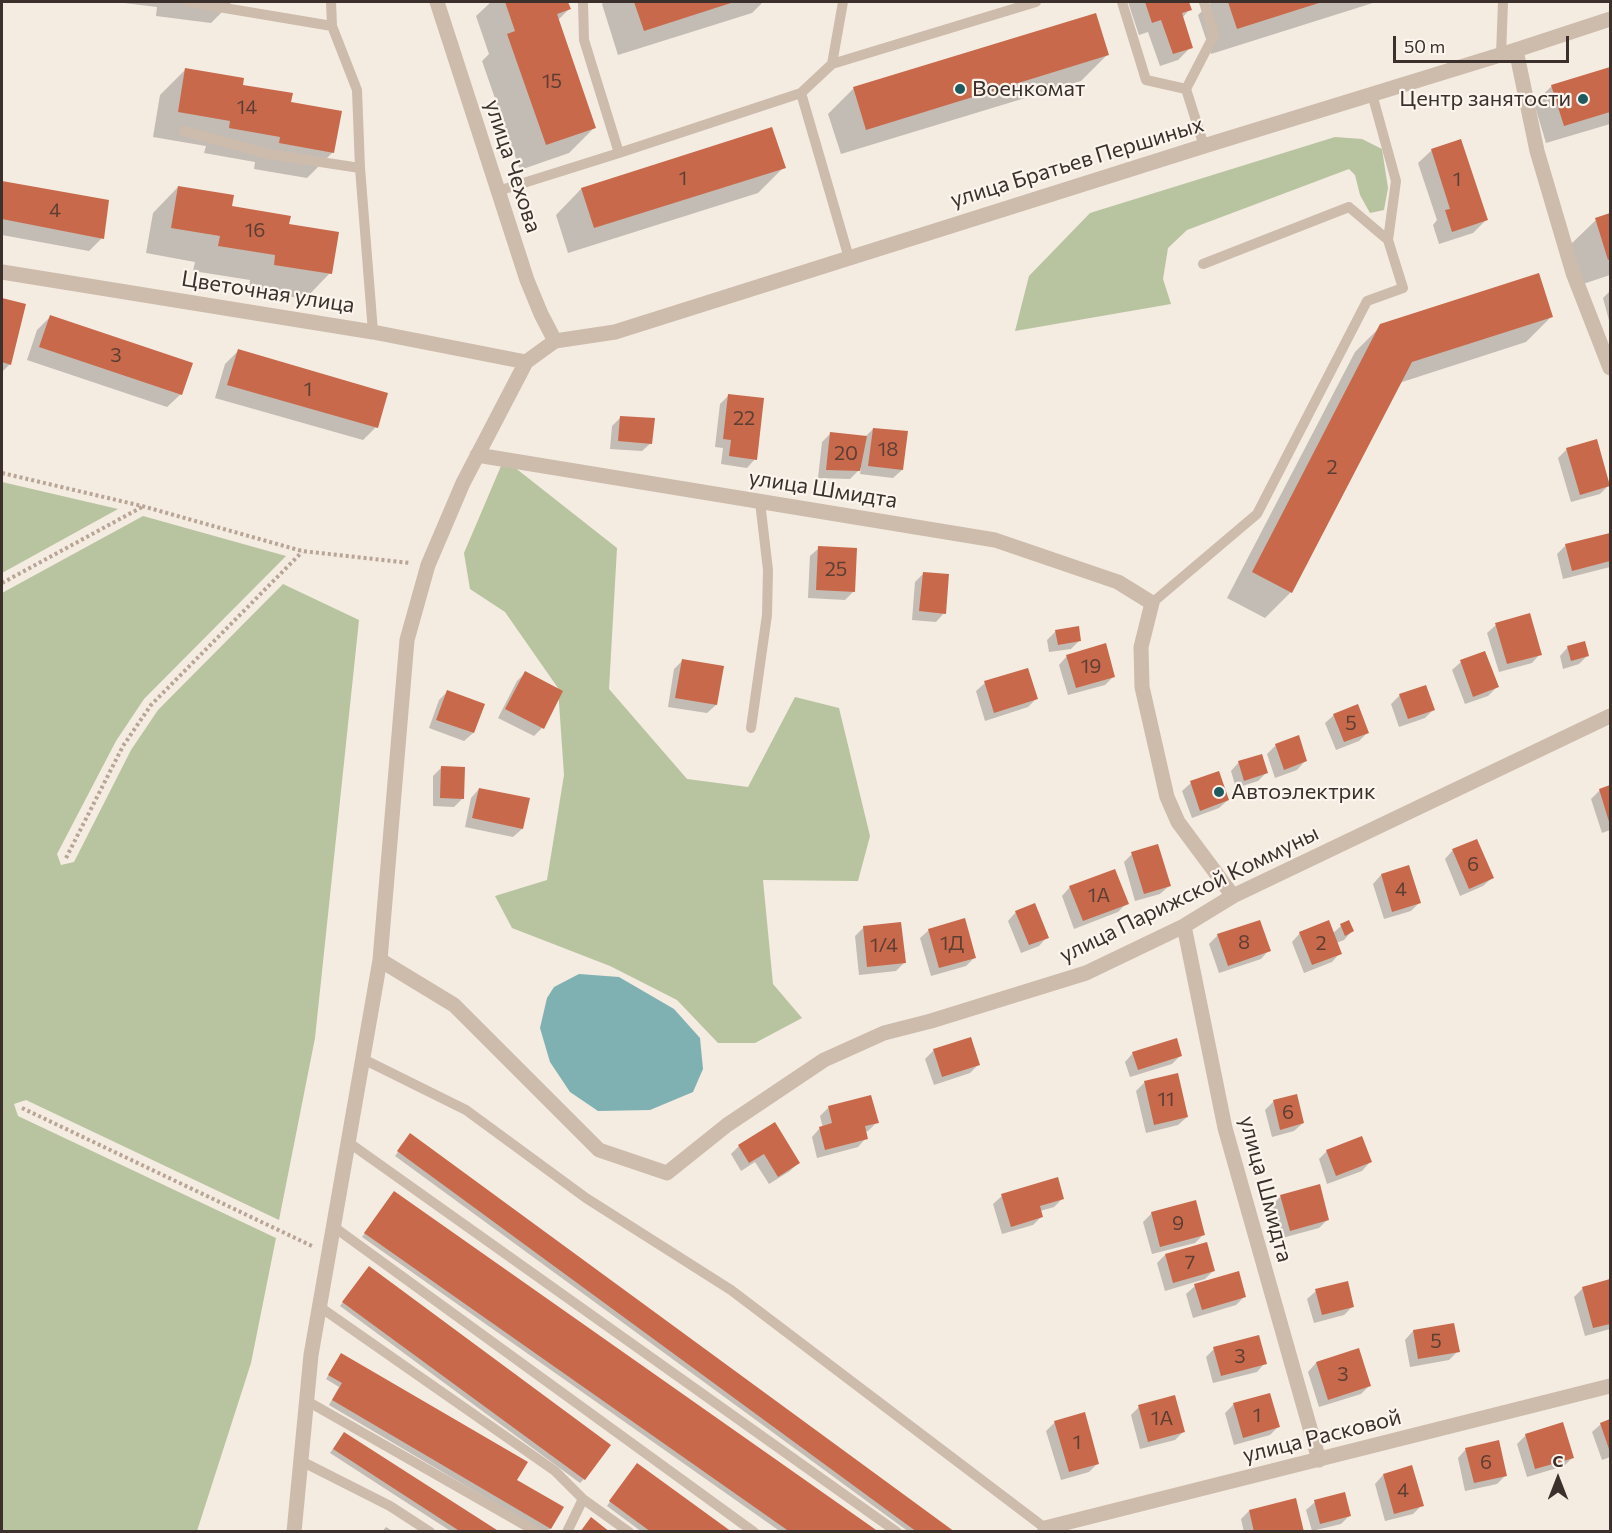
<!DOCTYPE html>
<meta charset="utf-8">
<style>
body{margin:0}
#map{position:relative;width:1612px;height:1533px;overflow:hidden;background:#f4ebe1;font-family:Commissioner,sans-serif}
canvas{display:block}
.frame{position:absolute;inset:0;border:3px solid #3b302b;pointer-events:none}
.north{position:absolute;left:1528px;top:1449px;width:60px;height:60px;-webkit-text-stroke:4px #fbf5ee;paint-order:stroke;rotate:0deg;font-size:16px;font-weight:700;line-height:24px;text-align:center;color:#3b302b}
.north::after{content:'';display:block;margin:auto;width:21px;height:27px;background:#3b302b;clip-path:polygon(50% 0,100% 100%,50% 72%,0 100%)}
.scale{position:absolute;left:1393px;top:36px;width:176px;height:27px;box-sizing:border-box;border:3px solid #3b302b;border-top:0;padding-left:8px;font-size:18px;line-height:21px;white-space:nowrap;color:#3b302b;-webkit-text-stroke:4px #fbf5ee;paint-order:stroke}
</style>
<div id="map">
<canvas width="1612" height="1533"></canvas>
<div class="frame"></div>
<div class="north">С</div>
<div class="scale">50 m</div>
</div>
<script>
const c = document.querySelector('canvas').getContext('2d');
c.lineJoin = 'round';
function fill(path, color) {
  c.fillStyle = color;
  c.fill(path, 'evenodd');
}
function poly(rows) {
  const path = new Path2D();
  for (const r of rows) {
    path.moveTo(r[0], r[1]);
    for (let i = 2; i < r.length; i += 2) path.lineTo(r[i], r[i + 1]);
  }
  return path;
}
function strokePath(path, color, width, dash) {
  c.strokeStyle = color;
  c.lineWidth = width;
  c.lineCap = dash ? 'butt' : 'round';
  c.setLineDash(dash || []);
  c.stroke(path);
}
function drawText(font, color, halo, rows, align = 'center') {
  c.font = font + ' Commissioner,sans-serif';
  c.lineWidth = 4.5;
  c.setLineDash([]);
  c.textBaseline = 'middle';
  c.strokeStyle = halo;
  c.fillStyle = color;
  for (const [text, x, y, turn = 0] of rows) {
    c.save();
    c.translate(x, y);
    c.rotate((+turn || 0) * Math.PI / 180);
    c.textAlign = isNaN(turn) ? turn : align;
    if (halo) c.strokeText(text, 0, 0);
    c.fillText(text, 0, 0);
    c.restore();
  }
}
const green = poly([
 [1335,137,1362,139,1382,149,1388,188,1384,210,1370,213,1360,195,1355,175,1349,169,1187,230,1168,248,1163,279,1171,304,1015,331,1029,276,1090,213],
 [504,459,617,548,609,689,687,779,748,787,795,697,839,708,870,836,858,881,763,880,773,984,802,1018,755,1043,718,1043,677,1000,610,966,512,928,495,896,547,880,564,775,558,688,505,612,470,589,464,553],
 [2,482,118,509,2,573],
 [143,516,286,556,144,699,116,741,57,854,61,865,74,862,131,750,158,710,283,584,359,620,315,1038,279,1220,26,1100,14,1104,18,1116,276,1238,251,1363,197,1531,2,1531,2,593]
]);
const water = poly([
 [579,974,619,977,674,1009,700,1038,703,1069,693,1092,650,1110,598,1111,570,1092,550,1062,540,1028,547,998,554,987]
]);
const shadow = poly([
 [116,2,232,2,211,23,156,16,157,7],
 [491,2,567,2,569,9,558,20,594,128,569,153,520,170,482,61,489,54,476,16],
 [604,2,763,2,752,13,618,55,602,4],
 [1128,2,1187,2,1190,9,1182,18,1191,47,1178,60,1160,66,1148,32,1139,35],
 [1212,2,1376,2,1211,54,1198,15],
 [1107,55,1081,81,841,154,828,114,854,88],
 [1610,68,1610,124,1546,143,1534,103,1552,86],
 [186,69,241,86,290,103,333,152,307,178,254,169,255,162,204,153,206,146,153,137,160,95],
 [1432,150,1486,220,1473,233,1439,244,1433,225,1437,220,1418,163],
 [784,167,758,193,568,253,556,215,581,189],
 [2,183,107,202,102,238,89,251,2,235],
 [178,187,231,208,288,225,330,273,305,299,249,290,250,280,193,271,195,262,146,253,153,213],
 [1610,215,1610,275,1583,284,1570,245,1596,220],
 [1610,291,1610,324,1603,298],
 [2,300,25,306,10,364,2,372],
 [1552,316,1526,342,1399,383,1291,592,1265,618,1227,598,1355,352,1381,326],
 [50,317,181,394,167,407,27,360,37,330],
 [238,351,376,427,363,440,215,398,225,364],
 [729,395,755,459,747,468,721,464,723,448,715,447,720,404],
 [621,417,651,443,642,451,610,449,612,426],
 [873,429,902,470,893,478,860,474,861,468,850,479,818,478,822,442,831,433,865,437],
 [1567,449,1609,485,1600,494,1571,502,1558,458],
 [1610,534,1610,567,1563,579,1557,554,1566,545],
 [819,548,854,591,845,600,808,598,810,556],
 [923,574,944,613,936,622,912,620,915,582],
 [1496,625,1540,654,1532,663,1499,672,1487,633],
 [1056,631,1079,641,1071,649,1049,652,1047,640],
 [1568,647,1587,656,1579,664,1563,669,1560,656],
 [1067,656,1114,676,1105,685,1068,695,1059,665],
 [683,660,716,705,707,713,668,707,674,669],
 [1461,662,1497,687,1488,696,1465,704,1452,670],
 [525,673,542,728,534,736,498,718,517,681],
 [985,683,1036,699,1028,707,985,721,976,691],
 [447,692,483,705,473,733,464,741,429,728,439,700],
 [1400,695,1433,710,1425,718,1399,727,1391,704],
 [1334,715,1368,732,1359,741,1336,750,1325,723],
 [1276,745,1305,761,1297,770,1275,778,1267,754],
 [1239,762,1266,773,1258,781,1236,788,1231,771],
 [442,767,463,798,454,807,433,806,433,776],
 [1191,783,1228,800,1219,808,1192,818,1182,791],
 [1610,787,1610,830,1602,833,1591,799,1600,790],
 [479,789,522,829,513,837,465,827,471,798],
 [1453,850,1492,878,1483,886,1460,896,1445,859],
 [1132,854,1169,886,1160,894,1135,901,1124,862],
 [1381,875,1419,903,1411,911,1384,919,1373,884],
 [1070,887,1127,903,1118,912,1074,929,1062,896],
 [1016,912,1047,937,1039,946,1021,953,1008,921],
 [1348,922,1352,931,1344,940,1336,943,1340,953,1332,962,1304,973,1292,942,1300,933,1332,934,1341,926],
 [864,927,904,963,896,971,859,975,855,936],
 [929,930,975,957,966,966,931,976,920,938],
 [1218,935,1269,950,1261,959,1219,973,1209,944],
 [934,1050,978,1065,970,1073,934,1085,925,1059],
 [1133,1053,1180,1056,1172,1064,1130,1077,1125,1062],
 [1144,1083,1187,1117,1178,1125,1146,1133,1136,1091],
 [1296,1096,1303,1123,1294,1131,1272,1137,1265,1110,1273,1102],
 [870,1097,877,1122,868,1131,865,1132,866,1138,858,1147,817,1158,812,1137,820,1128,823,1128,820,1116,828,1108],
 [407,1139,952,1532,909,1532,395,1156],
 [739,1146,798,1163,790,1171,769,1184,755,1162,741,1171,731,1154],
 [1327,1151,1370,1162,1362,1171,1327,1184,1319,1159],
 [1002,1196,1063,1198,1054,1207,1040,1211,1042,1216,1033,1225,1002,1234,993,1204],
 [1281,1196,1328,1219,1319,1228,1282,1238,1272,1205],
 [390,1197,876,1532,781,1532,362,1237],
 [1152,1213,1204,1234,1195,1243,1152,1254,1143,1222],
 [1165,1255,1213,1271,1205,1279,1165,1291,1157,1263],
 [365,1272,609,1445,584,1479,580,1483,340,1306],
 [1610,1280,1610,1329,1585,1336,1574,1297,1583,1288],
 [1195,1286,1245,1296,1236,1305,1193,1318,1186,1294],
 [1316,1291,1353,1306,1344,1315,1314,1323,1307,1299],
 [1413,1331,1458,1351,1449,1360,1410,1367,1405,1340],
 [1214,1349,1265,1363,1257,1372,1213,1383,1206,1357],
 [1358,1350,1370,1385,1361,1394,1319,1407,1308,1372,1316,1363],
 [342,1354,515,1480,562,1508,550,1529,544,1532,329,1405,339,1387,326,1379],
 [1234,1404,1278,1427,1270,1435,1234,1445,1225,1413],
 [1139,1407,1184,1431,1175,1440,1140,1449,1131,1415],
 [1610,1421,1610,1457,1602,1460,1592,1432,1601,1424],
 [1055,1422,1098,1463,1089,1472,1061,1480,1046,1431],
 [1526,1435,1573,1457,1564,1466,1527,1477,1517,1444],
 [341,1437,497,1532,452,1532,330,1453],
 [1466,1449,1506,1475,1497,1484,1465,1491,1458,1458],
 [634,1468,730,1532,642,1532,607,1506],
 [1383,1475,1422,1505,1413,1514,1385,1521,1375,1484],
 [1315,1502,1350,1515,1341,1524,1312,1531,1306,1510],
 [1249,1511,1302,1532,1244,1532,1241,1519],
 [386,1527,394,1532,382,1532]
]);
const building = poly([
 [505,2,568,2,571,9,557,14,596,128,546,145,507,34,515,31],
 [634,2,734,2,644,31],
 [1145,2,1189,2,1192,10,1182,13,1193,48,1173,54,1161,20,1152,23],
 [1228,2,1322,2,1237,29],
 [1096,13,1109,55,866,130,853,87],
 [1610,67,1610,112,1564,126,1551,85],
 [185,68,244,78,243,85,293,93,291,102,342,111,334,153,279,143,280,137,229,128,230,121,178,112],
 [772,127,786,168,594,228,581,188],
 [1461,139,1488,220,1452,232,1445,210,1450,209,1431,149],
 [2,181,109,200,104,239,2,219],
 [178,186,234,195,232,206,291,216,289,224,339,232,332,274,274,265,275,255,218,246,220,236,171,228],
 [1610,213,1610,259,1608,260,1595,218],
 [1539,273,1553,317,1412,362,1292,593,1252,572,1380,324],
 [2,298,26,304,11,365,2,362],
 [50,315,193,363,182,395,39,347],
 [238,349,388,393,378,428,227,385],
 [728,394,764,398,757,460,729,456,731,440,723,439],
 [620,416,655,418,652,444,618,441],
 [873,428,908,431,903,470,868,466],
 [830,432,867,436,860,471,826,470],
 [1597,439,1610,486,1580,495,1566,448],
 [1610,533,1610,561,1572,571,1565,544],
 [818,546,857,548,855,592,816,590],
 [923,572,949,574,946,614,919,611],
 [1530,613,1542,655,1507,664,1495,623],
 [1079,626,1081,641,1058,645,1055,630],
 [1585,641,1589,656,1571,661,1567,646],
 [1106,643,1115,677,1076,688,1066,655],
 [1485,651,1499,687,1473,697,1460,660],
 [682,659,724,666,717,705,675,698],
 [1028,668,1038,699,994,713,984,681],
 [525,671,563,691,544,729,505,709],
 [1426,685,1435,710,1408,719,1399,694],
 [447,690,485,704,474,733,436,720],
 [1358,704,1369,733,1344,742,1333,714],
 [1299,735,1307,761,1284,770,1275,744],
 [1262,754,1268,773,1244,781,1238,761],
 [441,766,465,767,464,799,440,798],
 [1219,771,1229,800,1200,811,1190,781],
 [1610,785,1610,825,1599,789],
 [479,788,530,798,523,829,472,818],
 [1477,839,1494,878,1469,889,1452,849],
 [1158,844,1171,886,1144,894,1131,852],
 [1409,865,1421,903,1392,912,1381,874],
 [1115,869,1129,904,1083,921,1069,886],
 [1035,903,1049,938,1029,945,1015,911],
 [965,918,976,958,939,968,928,929],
 [1260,920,1271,951,1228,966,1217,934],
 [1329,920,1342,954,1312,965,1299,932],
 [1349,920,1354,931,1345,936,1340,924],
 [901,922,906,963,867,967,863,926],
 [971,1037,980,1065,942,1077,933,1049],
 [1177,1038,1182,1056,1138,1070,1132,1052],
 [1178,1073,1188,1117,1154,1125,1144,1081],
 [1297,1094,1304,1123,1280,1130,1273,1100],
 [871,1095,879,1123,865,1126,868,1139,825,1150,819,1127,832,1123,828,1106],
 [775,1122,800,1163,778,1177,764,1154,749,1163,738,1145],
 [410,1133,955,1532,917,1532,397,1151],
 [1362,1136,1372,1162,1336,1176,1326,1150],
 [1058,1177,1064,1199,1040,1206,1043,1217,1011,1227,1001,1194],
 [1320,1184,1329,1220,1290,1231,1280,1195],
 [394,1191,879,1532,790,1532,364,1233],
 [1196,1200,1205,1235,1160,1247,1151,1212],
 [1207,1242,1215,1271,1173,1283,1165,1254],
 [369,1266,611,1445,585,1480,342,1302],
 [1239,1271,1246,1297,1202,1310,1194,1284],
 [1610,1279,1610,1324,1593,1328,1582,1287],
 [1348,1281,1354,1307,1322,1315,1315,1289],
 [1454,1323,1460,1352,1418,1359,1413,1330],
 [1259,1335,1267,1364,1221,1376,1213,1347],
 [1359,1348,1371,1386,1328,1400,1316,1362],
 [341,1353,528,1462,517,1480,564,1507,551,1529,332,1400,342,1383,328,1375],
 [1270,1393,1280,1427,1243,1438,1233,1403],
 [1175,1395,1185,1432,1148,1442,1138,1405],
 [1085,1412,1099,1464,1069,1472,1054,1421],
 [1610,1419,1610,1452,1600,1423],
 [1563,1422,1574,1458,1535,1469,1525,1434],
 [344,1432,500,1532,461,1532,333,1449],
 [1499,1440,1507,1476,1474,1483,1465,1448],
 [637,1463,732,1532,651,1532,609,1501],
 [1412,1465,1424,1506,1394,1514,1383,1474],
 [1345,1492,1351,1516,1320,1524,1314,1500],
 [1296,1498,1304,1532,1254,1532,1249,1510],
 [591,1517,610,1532,580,1532]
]);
const path = poly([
 [2,473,142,506,302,551,410,563],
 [2,583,142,507],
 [66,858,123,746,151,705,302,552],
 [22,1108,312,1246]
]);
const service = poly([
 [189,2,332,26],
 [331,2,332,26,357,90,360,168,373,332],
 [583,2,584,40,619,153],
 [1122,2,1146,80,1186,89],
 [1501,55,1503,2],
 [832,64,1036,2],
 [801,93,849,258],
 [1372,94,1396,181,1388,240],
 [184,131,268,154,360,168],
 [1204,146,1186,89,1214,35,1204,2],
 [498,191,619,153,801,93,832,64,843,2],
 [1152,603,1257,514,1367,301,1403,288,1388,240,1349,207,1203,264],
 [751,728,767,615,768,570,760,502],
 [363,1059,466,1110,586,1198,731,1290,1045,1528],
 [348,1142,897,1532],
 [334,1227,754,1532],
 [320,1307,555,1471,583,1499,629,1532],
 [307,1401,537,1532],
 [301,1461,390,1506,430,1532],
 [567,1532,583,1499]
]);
const minor = poly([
 [1516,50,1537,151,1573,273,1610,368],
 [2,272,373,332,526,362],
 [477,455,995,540,1118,582,1152,603,1141,647,1142,687,1167,797,1178,822,1233,896],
 [1184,926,1225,1128,1319,1460],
 [380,960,454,1005,599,1150,667,1173,727,1125,824,1060,884,1033,931,1021,1086,973,1184,926,1233,896,1610,716],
 [1045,1528,1610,1386],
 [294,1532,311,1355,380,960,407,640,428,565,463,483,526,362,555,341]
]);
const tertiary = poly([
 [437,2,527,280,541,314,555,341,615,332,1204,146,1516,50,1610,19]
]);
const markers = [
 [960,89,6,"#1f5a5e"],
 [1583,99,6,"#1f5a5e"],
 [1219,792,6,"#1f5a5e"]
];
const numberNames = [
 ["15",552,81],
 ["14",247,107],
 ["1",683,178],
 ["1",1457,179],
 ["4",55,210],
 ["16",255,230],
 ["3",116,355],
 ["1",308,389],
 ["22",744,418],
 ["18",888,449],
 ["20",846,453],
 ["2",1332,467],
 ["25",836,569],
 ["19",1091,666],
 ["5",1351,723],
 ["6",1473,864],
 ["4",1401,889],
 ["1А",1099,895],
 ["8",1244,942],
 ["1Д",952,943],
 ["2",1321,943],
 ["1/4",884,945],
 ["11",1166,1099],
 ["6",1288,1112],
 ["9",1178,1223],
 ["7",1190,1262],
 ["5",1436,1341],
 ["3",1240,1356],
 ["3",1343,1374],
 ["1",1257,1415],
 ["1А",1162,1418],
 ["1",1077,1442],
 ["6",1486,1462],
 ["4",1403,1490]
];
const poiNames = [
 ["Военкомат",972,89],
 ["Центр занятости",1571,99,"right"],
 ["Автоэлектрик",1231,792]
];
const streetNames = [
 ["улица Братьев Першиных",1077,162,-17],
 ["улица Чехова",513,166,72],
 ["Цветочная улица",268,292,9],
 ["улица Шмидта",823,489,9],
 ["улица Парижской Коммуны",1189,894,-26],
 ["улица Шмидта",1266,1189,75],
 ["улица Расковой",1322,1436,-14]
];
fill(green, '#b8c4a0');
fill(water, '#7fb0b2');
fill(shadow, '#0003');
fill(building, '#c8694b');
strokePath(path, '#b9a596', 4, [3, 3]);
strokePath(service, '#cdbbac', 10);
strokePath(minor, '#cdbbac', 15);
strokePath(tertiary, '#cdbbac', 15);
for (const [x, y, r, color] of markers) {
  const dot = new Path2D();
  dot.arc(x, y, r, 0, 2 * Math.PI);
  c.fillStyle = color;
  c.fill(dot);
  strokePath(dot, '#fbf5ee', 2);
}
drawText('20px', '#5e3e33', null, numberNames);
drawText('22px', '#3b302b', '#fbf5ee', poiNames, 'left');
drawText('22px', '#3b302b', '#fbf5ee', streetNames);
</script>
